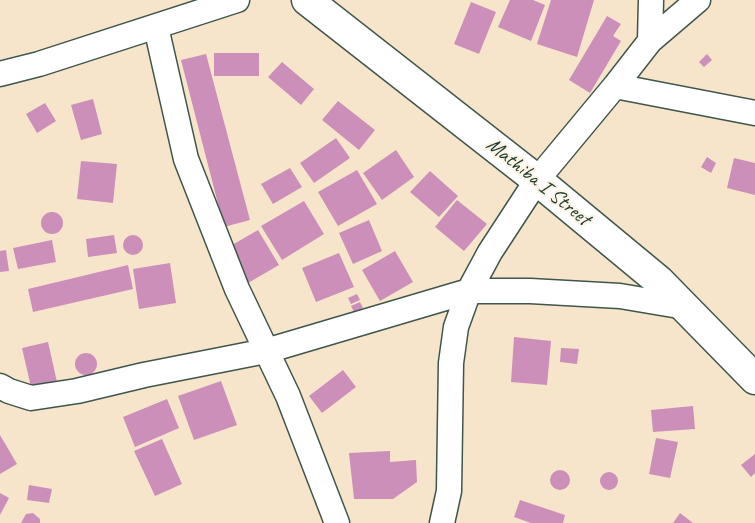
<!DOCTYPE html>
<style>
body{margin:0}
canvas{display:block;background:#f6e5cb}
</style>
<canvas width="755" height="523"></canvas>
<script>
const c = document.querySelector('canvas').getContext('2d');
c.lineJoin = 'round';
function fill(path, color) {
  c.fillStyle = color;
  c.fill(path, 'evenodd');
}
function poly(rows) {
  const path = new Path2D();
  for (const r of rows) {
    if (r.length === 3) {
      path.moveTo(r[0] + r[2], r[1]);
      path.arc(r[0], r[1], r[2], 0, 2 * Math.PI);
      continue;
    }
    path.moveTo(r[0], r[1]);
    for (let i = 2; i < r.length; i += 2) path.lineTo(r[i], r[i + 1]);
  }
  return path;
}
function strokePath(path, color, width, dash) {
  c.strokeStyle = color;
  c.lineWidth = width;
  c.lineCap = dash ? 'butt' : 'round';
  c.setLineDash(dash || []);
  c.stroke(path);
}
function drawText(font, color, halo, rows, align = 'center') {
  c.font = font + ' Caveat,sans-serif';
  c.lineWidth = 4.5;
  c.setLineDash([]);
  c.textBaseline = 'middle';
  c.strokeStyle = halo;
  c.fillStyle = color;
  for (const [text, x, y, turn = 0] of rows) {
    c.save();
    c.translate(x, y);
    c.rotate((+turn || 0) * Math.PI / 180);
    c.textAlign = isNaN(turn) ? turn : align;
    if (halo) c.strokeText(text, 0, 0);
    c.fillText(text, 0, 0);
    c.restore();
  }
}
const building = poly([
 [510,0,533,0,545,5,531,41,498,27],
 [551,0,594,0,577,57,537,44],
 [471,2,496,12,479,54,454,44],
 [607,16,621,24,613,36,621,41,590,93,569,80],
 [214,53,259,53,259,76,214,76],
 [206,54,250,220,224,227,181,60],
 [707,54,712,60,704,67,699,62],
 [282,62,314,89,301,105,268,77],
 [93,99,102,134,81,140,71,105],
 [338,101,375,130,359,150,322,120],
 [45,103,56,121,37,133,26,114],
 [336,138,350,158,314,183,300,163],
 [396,150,414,177,382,200,363,173],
 [707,157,716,163,711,173,701,167],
 [734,158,755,163,755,195,727,188],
 [81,161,117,164,113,203,77,199],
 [290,168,302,187,273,204,261,184],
 [357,170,377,204,338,226,318,192],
 [430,171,458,196,439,217,410,192],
 [457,200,487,224,464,251,435,227],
 [304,201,324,234,282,260,261,226],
 [52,223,11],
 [369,220,382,251,353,264,339,233],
 [258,230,279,265,248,283,227,248],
 [133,245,10],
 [114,235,117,253,88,257,86,239],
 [52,240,56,262,18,269,13,248],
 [6,250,9,271,0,272,0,251],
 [395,251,413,282,380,301,362,270],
 [339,253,354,287,316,302,302,268],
 [170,263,176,303,139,309,133,269],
 [128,265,133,289,33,312,28,289],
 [357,294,360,300,351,304,348,298],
 [360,302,363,308,354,312,351,306],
 [514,337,551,341,547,385,511,382],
 [48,342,57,382,31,387,22,348],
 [561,348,579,349,577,364,560,362],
 [86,364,11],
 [343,370,356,387,322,413,309,396],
 [221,381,237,425,194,440,178,396],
 [167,399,179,428,135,447,123,417],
 [693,406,695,429,653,432,651,410],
 [0,435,17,464,0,474],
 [656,438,678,442,670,478,649,474],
 [162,439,182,484,155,496,134,451],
 [390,451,390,462,416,460,417,482,393,499,354,499,349,453],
 [755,454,755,473,751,477,741,465],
 [560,480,10],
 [609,481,9],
 [29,485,52,489,49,503,27,500],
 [0,493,9,498,0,515],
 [520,500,565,515,563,523,531,523,514,517],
 [33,513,40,519,40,523,21,523,26,514],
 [680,513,693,523,673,523]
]);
const minor = poly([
 [156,27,186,159,237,289,288,396,337,523],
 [650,41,651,0],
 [0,74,39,64,237,0],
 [615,86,755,113],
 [0,386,9,391,31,398,77,391,144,375,266,351,469,291,530,291,620,296,685,307],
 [442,523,449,491,451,363,456,327,469,291,490,252,537,180,615,86,650,41,698,0]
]);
const tertiary = poly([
 [307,0,537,180,659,281,755,379]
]);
const streetNames = [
 ["Mathiba I Street",538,182,39]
];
fill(building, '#cc8fba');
strokePath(minor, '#3f564b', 27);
strokePath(tertiary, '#3f564b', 33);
strokePath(minor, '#fff', 24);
strokePath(tertiary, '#fff', 30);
drawText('21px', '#1f3d34', '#fcf5e5', streetNames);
</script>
